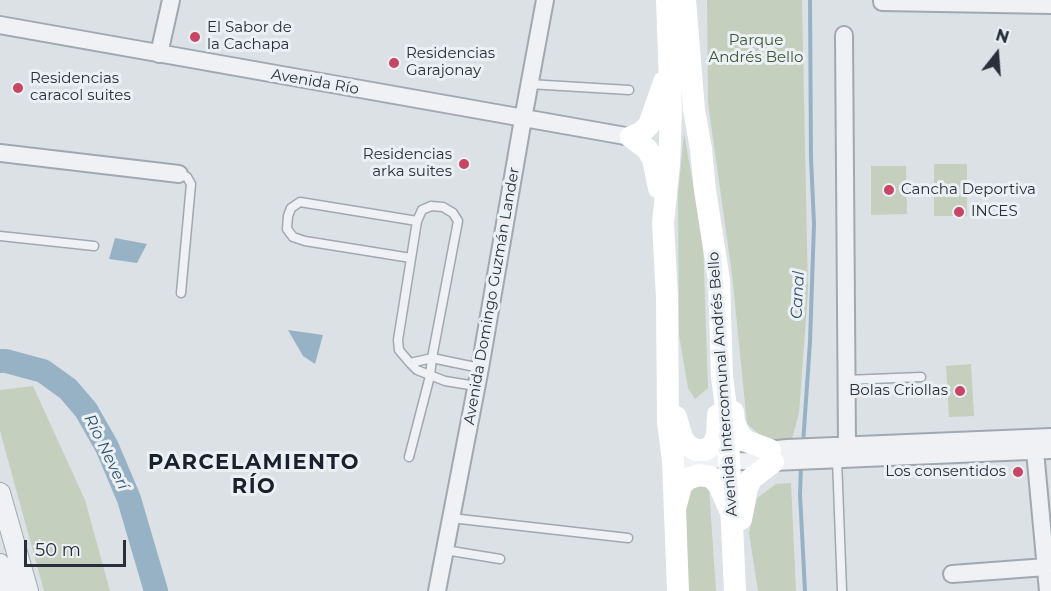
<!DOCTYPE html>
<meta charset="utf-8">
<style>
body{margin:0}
#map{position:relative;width:1051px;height:591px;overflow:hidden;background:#dce1e6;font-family:Montserrat,sans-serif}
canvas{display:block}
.north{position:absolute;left:967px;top:24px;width:60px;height:60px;-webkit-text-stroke:4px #ebf0f4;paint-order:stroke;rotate:17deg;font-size:16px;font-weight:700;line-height:24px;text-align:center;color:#27303b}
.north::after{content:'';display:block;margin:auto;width:21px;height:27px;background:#27303b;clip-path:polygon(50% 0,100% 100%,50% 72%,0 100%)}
.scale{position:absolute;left:24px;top:540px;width:102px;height:27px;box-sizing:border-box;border:3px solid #27303b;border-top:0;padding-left:8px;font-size:18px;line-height:21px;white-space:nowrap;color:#27303b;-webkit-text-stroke:4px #ebf0f4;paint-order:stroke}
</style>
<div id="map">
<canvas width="1051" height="591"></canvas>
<div class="north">N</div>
<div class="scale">50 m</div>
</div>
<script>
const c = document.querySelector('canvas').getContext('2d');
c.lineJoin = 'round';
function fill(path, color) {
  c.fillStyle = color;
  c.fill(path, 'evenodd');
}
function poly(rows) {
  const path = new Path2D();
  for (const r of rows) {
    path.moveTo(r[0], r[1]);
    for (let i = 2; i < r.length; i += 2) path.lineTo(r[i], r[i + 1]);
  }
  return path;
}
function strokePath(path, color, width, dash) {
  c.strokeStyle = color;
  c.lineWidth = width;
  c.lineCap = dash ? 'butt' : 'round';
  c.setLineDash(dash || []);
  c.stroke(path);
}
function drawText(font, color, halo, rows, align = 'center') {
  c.font = font + ' Montserrat,sans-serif';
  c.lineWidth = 6;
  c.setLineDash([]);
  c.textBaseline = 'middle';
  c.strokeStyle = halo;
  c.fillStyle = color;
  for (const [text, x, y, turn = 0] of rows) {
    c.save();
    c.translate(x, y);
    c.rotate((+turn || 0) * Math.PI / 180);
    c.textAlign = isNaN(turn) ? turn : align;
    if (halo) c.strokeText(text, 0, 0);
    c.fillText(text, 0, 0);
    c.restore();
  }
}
const green = poly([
 [707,0,802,0,808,291,799,413,792,439,774,440,759,434,747,424,732,274,708,103],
 [684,133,703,241,705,298,708,388,695,399,688,388,679,335,678,195],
 [934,164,967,164,967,216,934,216],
 [871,166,906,166,907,214,871,215],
 [971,364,974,416,949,417,946,366],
 [33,386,85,500,110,591,44,591,0,431,0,390],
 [697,482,709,488,716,591,688,591,686,498],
 [791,483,796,591,758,591,749,533,757,498,776,484]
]);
const water = poly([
 [115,238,147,244,137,263,109,259],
 [288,330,323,335,315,364,303,356]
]);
const stream = poly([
 [803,444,810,342,814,224,811,158,810,0],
 [801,466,800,494,805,591]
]);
const river = poly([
 [0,361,6,361,43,371,68,389,86,410,107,447,129,499,156,591]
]);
const service = poly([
 [529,84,629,90],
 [179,174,187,177,191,184,181,293],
 [431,206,443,207,453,213,458,221,432,358,410,363,399,350,398,340,417,221,422,210,431,206],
 [0,236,94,246],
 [411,258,305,241,293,237,287,229,288,216,291,208,300,202,417,221],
 [410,363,417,370,445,381,476,386],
 [846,380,921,377],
 [409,457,430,376,432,358,480,368],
 [837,459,842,591],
 [451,518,628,538],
 [445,550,500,559]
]);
const minor = poly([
 [882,0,882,2,1051,5],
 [0,25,631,137],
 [844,35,847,445],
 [159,54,171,0],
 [0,153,179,174],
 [1034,440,1048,591],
 [758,451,787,448,1051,437],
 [673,461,730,459,739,461,773,462,1051,450],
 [952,574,1046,567],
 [437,591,480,368,523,119,545,0]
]);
const tertiary = poly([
 [0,493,28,591],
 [0,564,8,591]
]);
const secondary = poly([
 [667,0,671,112,669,164,663,223,667,298,668,422,673,461,678,591],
 [685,0,694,110,701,149,705,190,719,280,722,377,727,415,735,591],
 [631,137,641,133,649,125,664,82],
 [631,137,647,149,653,159,659,188],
 [733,412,734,422,740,435,746,441,770,450],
 [676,417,682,438,687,445,696,450,705,450,713,445,717,435,718,415],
 [676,505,681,486,687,479,699,475,711,477,719,485,729,508],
 [741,519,747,488,751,479,773,462]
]);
const markers = [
 [195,37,6,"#c84564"],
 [394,63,6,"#c84564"],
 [18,88,6,"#c84564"],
 [464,164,6,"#c84564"],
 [889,190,6,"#c84564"],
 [959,212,6,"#c84564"],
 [960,391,6,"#c84564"],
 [1018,472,6,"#c84564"]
];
const poiNames = [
 ["El Sabor de",207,28],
 ["la Cachapa",207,45],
 ["Residencias",406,54],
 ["Garajonay",406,71],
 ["Residencias",30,79],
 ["caracol suites",30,96],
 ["Residencias",452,155,"right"],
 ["arka suites",452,172,"right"],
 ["Cancha Deportiva",901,190],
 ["INCES",971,212],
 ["Bolas Criollas",948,391,"right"],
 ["Los consentidos",1006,472,"right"]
];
const parkNames = [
 ["Parque",756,41],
 ["Andrés Bello",756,58]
];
const streetNames = [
 ["Avenida Río",315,82,10],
 ["Avenida Domingo Guzmán Lander",492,296,-80],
 ["Avenida Intercomunal Andrés Bello",723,384,-94]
];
const waterNames = [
 ["Canal",798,295,-87],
 ["Río Neverí",106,452,64]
];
const districtNames = [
 ["PARCELAMIENTO",254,463],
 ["RÍO",254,487]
];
fill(green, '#c4cfbe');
fill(water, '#98b2c5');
strokePath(stream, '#98b2c5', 4);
strokePath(river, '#98b2c5', 24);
strokePath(service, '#a2a8af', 11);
strokePath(minor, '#a2a8af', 20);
strokePath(tertiary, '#a2a8af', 22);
strokePath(service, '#eff1f4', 8);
strokePath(minor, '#eff1f4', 16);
strokePath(tertiary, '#eff1f4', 20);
strokePath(secondary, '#fff', 22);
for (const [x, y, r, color] of markers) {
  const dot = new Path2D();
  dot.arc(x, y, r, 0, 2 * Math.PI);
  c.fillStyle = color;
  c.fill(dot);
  strokePath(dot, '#ebf0f4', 2);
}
drawText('15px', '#27303b', '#ebf0f4', poiNames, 'left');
drawText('15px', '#3e5735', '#ebf0f4', parkNames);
drawText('15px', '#27303b', '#ebf0f4', streetNames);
drawText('italic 16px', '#33526d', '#ebf0f4', waterNames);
c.letterSpacing = '1.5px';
drawText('bold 21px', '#19212c', '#ebf0f4', districtNames);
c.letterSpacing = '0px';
</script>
